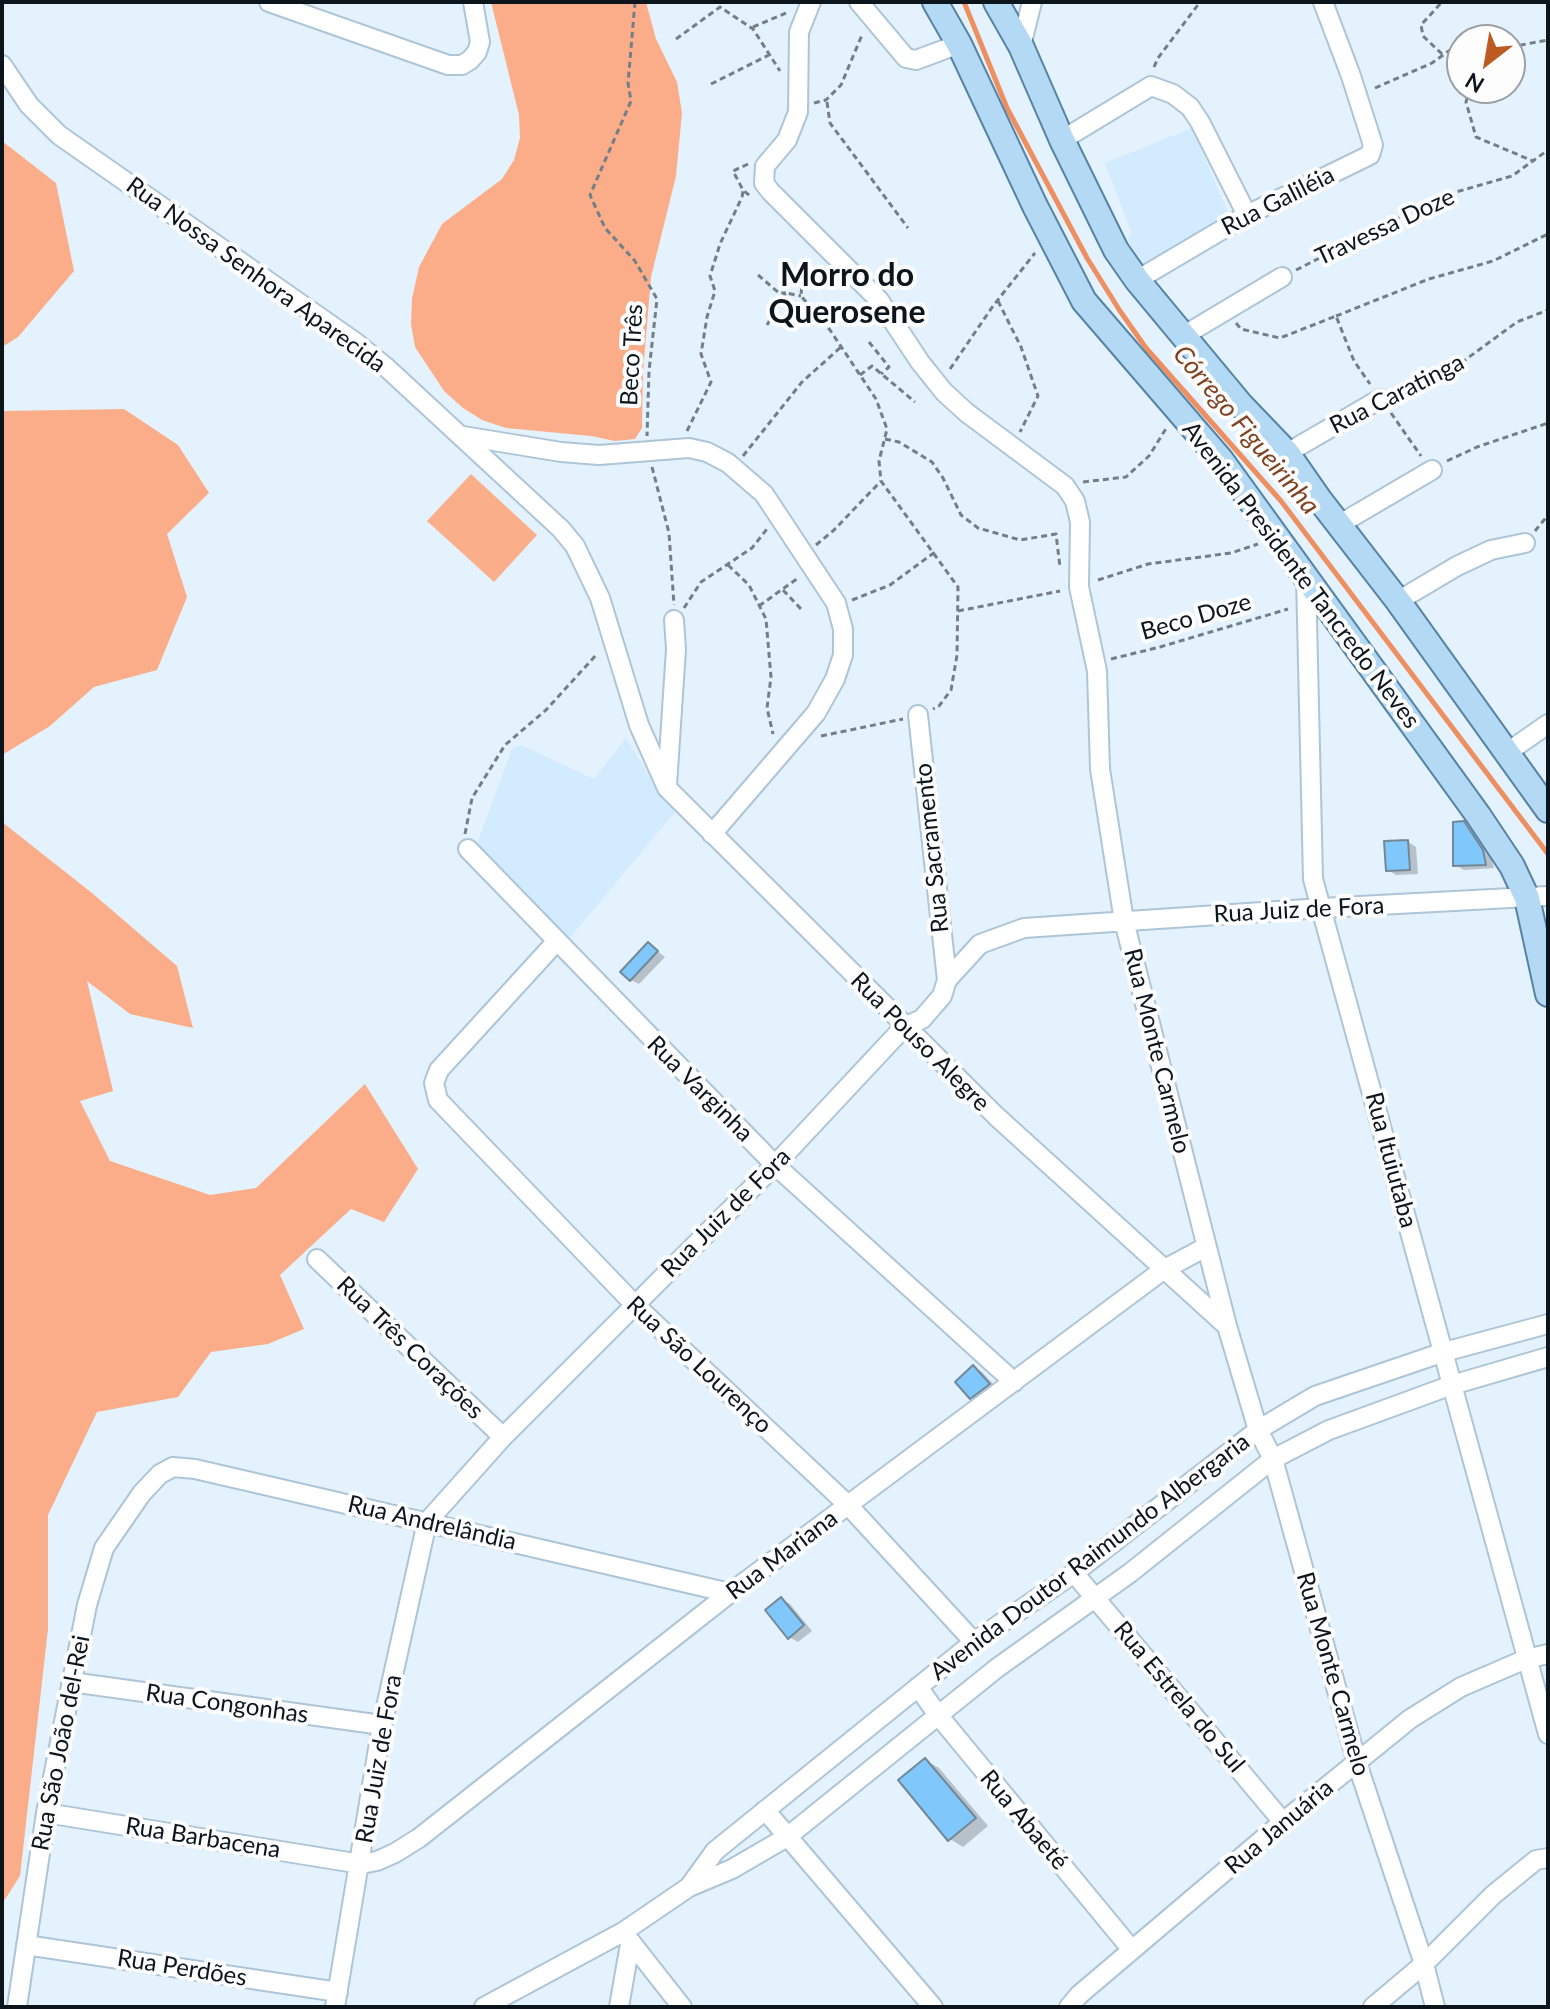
<!DOCTYPE html>
<meta charset="utf-8">
<style>
body{margin:0}
#map{position:relative;width:1550px;height:2009px;overflow:hidden;background:#e4f2fd;font-family:Lato,sans-serif}
canvas{display:block}
.frame{position:absolute;inset:0;border:4px solid #0c151b;pointer-events:none}
.north{position:absolute;left:1446px;top:24px;width:80px;height:80px;box-sizing:border-box;background:#fdfdfd;border:2px solid #9da0a3;border-radius:50%;rotate:211deg;font-size:22px;font-weight:700;line-height:32px;text-align:center;color:#0c151b}
.north::after{content:'';display:block;margin:auto;width:28px;height:36px;background:#bd5a21;clip-path:polygon(50% 0,100% 100%,50% 72%,0 100%)}
</style>
<div id="map">
<canvas width="1550" height="2009"></canvas>
<div class="frame"></div>
<div class="north">N</div>
</div>
<script>
const c = document.querySelector('canvas').getContext('2d');
c.lineJoin = 'round';
function fill(path, color) {
  c.fillStyle = color;
  c.fill(path, 'evenodd');
}
function poly(rows) {
  const path = new Path2D();
  for (const r of rows) {
    path.moveTo(r[0], r[1]);
    for (let i = 2; i < r.length; i += 2) path.lineTo(r[i], r[i + 1]);
  }
  return path;
}
function strokePath(path, color, width, dash) {
  c.strokeStyle = color;
  c.lineWidth = width;
  c.lineCap = dash ? 'butt' : 'round';
  c.setLineDash(dash || []);
  c.stroke(path);
}
function drawText(font, color, halo, rows, align = 'center') {
  c.font = font + ' Lato,sans-serif';
  c.lineWidth = 8;
  c.setLineDash([]);
  c.textBaseline = 'middle';
  c.strokeStyle = halo;
  c.fillStyle = color;
  for (const [text, x, y, turn = 0] of rows) {
    c.save();
    c.translate(x, y);
    c.rotate((+turn || 0) * Math.PI / 180);
    c.textAlign = isNaN(turn) ? turn : align;
    if (halo) c.strokeText(text, 0, 0);
    c.fillText(text, 0, 0);
    c.restore();
  }
}
const built = poly([
 [1192,128,1231,219,1140,267,1127,238,1132,234,1105,163],
 [626,738,661,795,676,811,569,939,476,846,512,749,521,745,594,779]
]);
const green = poly([
 [471,474,537,535,494,582,427,521]
]);
const forest = poly([
 [491,2,646,2,656,39,677,82,682,113,676,176,651,277,643,372,642,428,635,439,615,441,591,436,506,428,482,420,463,408,444,391,415,347,411,324,412,299,419,267,442,224,502,179,514,160,520,138,519,115],
 [2,141,56,183,74,271,18,337,2,347],
 [124,409,178,445,209,493,167,534,187,597,157,670,94,687,50,726,2,755,2,411],
 [2,822,92,893,177,966,193,1028,130,1014,87,981,113,1091,80,1101,110,1161,210,1195,256,1188,365,1084,418,1169,384,1222,351,1209,280,1275,304,1329,268,1344,211,1352,178,1397,97,1412,48,1515,48,1629,20,1876,2,1904]
]);
const shadow = poly([
 [1464,824,1473,829,1491,857,1494,868,1464,870,1455,865],
 [1408,842,1416,847,1418,874,1396,875,1388,870],
 [648,944,665,957,639,984,631,980],
 [974,1367,982,1372,998,1389,980,1402,972,1397],
 [781,1599,790,1604,812,1631,798,1642,789,1637],
 [925,1760,939,1768,988,1826,963,1847,950,1839]
]);
const stream = poly([
 [964,2,1007,108,1087,258,1120,311,1146,348,1281,501,1548,854]
]);
const building = poly([
 [1464,821,1483,850,1486,865,1453,866,1453,822,1464,821],
 [1408,840,1410,870,1386,871,1384,841,1408,840],
 [648,942,658,951,630,981,620,972,648,942],
 [973,1365,990,1384,970,1399,955,1382,973,1365],
 [781,1597,804,1625,788,1639,765,1610,781,1597],
 [925,1758,976,1818,948,1841,898,1780,925,1758]
]);
const path = poly([
 [635,2,628,83,631,101,590,195,605,228,635,261,657,299,649,371,647,436],
 [753,27,786,13],
 [676,39,720,7,753,29,780,71],
 [1510,47,1548,40],
 [1442,54,1423,36,1421,25,1442,2],
 [1154,67,1158,58,1200,2],
 [711,84,771,54],
 [1375,88,1432,63,1450,50,1462,49],
 [1470,88,1466,102,1476,137,1533,161],
 [827,102,830,123,908,228],
 [814,103,826,100,841,85,862,35],
 [748,164,733,171,743,190,750,196],
 [822,268,802,283,801,296,830,330,876,399,887,429,879,461,881,481,958,587,957,655,951,690,939,706,933,709],
 [1296,270,1442,196,1512,176,1548,150],
 [758,275,779,293,786,293],
 [998,301,1021,347,1038,396,1020,432],
 [1336,316,1429,279,1493,261,1548,234],
 [1236,323,1241,329,1280,338,1336,316,1354,361,1370,384],
 [767,325,786,293,801,296],
 [869,342,889,367,881,374],
 [950,369,993,306,1035,253],
 [860,375,872,366,915,402],
 [1397,391,1465,360,1517,322,1548,310],
 [1391,413,1421,456],
 [687,431,711,382,701,354,707,317,715,291,710,276,720,244,742,197,743,191],
 [885,439,899,442,932,462,943,478,961,515,978,528,1020,540,1056,534,1060,567],
 [743,456,802,382,841,347],
 [1447,461,1477,447,1548,423],
 [652,467,669,533,674,605],
 [1083,482,1126,477,1149,456,1167,427],
 [1535,531,1548,515],
 [816,545,834,530,881,481],
 [728,565,749,585,766,619,771,677,767,708,773,734],
 [1098,580,1148,564,1231,553,1258,544],
 [783,590,802,610],
 [852,600,890,585,935,552],
 [759,606,798,578],
 [684,608,701,582,752,548,767,529],
 [958,611,1060,591],
 [1111,659,1160,647,1288,609],
 [821,736,903,719],
 [465,834,472,798,505,745,546,710,597,654]
]);
const minor = poly([
 [269,2,448,65,462,65,470,60,477,52,480,42,473,2],
 [811,2,799,32,798,112,787,140,765,166,764,183,770,191,879,300,920,362,944,392,967,413,1065,486,1075,501,1080,522,1079,587,1097,671,1100,769,1124,921,1227,1326,1258,1430,1273,1459,1357,1763,1424,1964,1435,2007],
 [859,2,906,58,916,60,959,44],
 [1021,46,1032,2],
 [2,65,29,105,59,135,355,342,387,368,561,529,575,546,600,598,639,725,667,788,996,1116,1227,1326],
 [1062,140,1151,86,1173,94,1190,107,1200,122,1247,215],
 [1137,280,1247,215,1370,155,1373,145,1351,76,1323,2],
 [1183,336,1282,277],
 [463,436,561,452,599,455,689,448,707,452,728,463,764,494,836,603,843,629,843,655,835,679,816,713,712,834],
 [1287,453,1380,399],
 [1340,524,1432,470],
 [1306,576,1313,879,1548,1734],
 [1398,601,1457,566,1491,550,1525,543],
 [918,715,947,980],
 [1505,754,1548,724],
 [667,785,676,649,674,620],
 [468,849,775,1165,1014,1382],
 [556,942,439,1070,434,1083,438,1100,634,1304,848,1505,974,1642],
 [317,1259,503,1437],
 [1074,1573,1283,1822],
 [71,1682,382,1725],
 [918,1687,938,1715,1132,1950],
 [765,1810,933,2007],
 [46,1813,361,1864,377,1861,395,1853,419,1838,730,1593,1163,1270,1206,1247],
 [689,1887,715,1851,974,1642,1074,1573,1258,1430,1315,1396,1444,1352,1548,1324],
 [623,1932,682,2007],
 [26,1945,338,1992],
 [17,2007,46,1813,87,1605,104,1548,142,1493,160,1474,173,1467,195,1469,730,1593],
 [335,2007,382,1725,427,1522,503,1437,775,1165,904,1027,922,1019,942,996,947,980,980,944,1024,928,1322,908,1548,896],
 [484,2007,623,1932,689,1887,732,1869,787,1837,997,1668,1130,1573,1273,1459,1329,1430,1452,1385,1548,1357],
 [619,2007,630,1944],
 [1069,2007,1079,1995,1283,1822,1410,1719,1461,1687,1526,1659,1548,1654],
 [1373,2007,1424,1964,1493,1895,1536,1860,1548,1858]
]);
const major = poly([
 [935,2,959,44,1035,206,1084,301,1221,460,1478,815,1512,866,1527,898,1548,994],
 [996,2,1021,46,1062,140,1116,250,1137,280,1240,404,1287,453,1319,499,1398,601,1548,810]
]);
const streetNames = [
 ["Rua Galiléia",1278,201,-27],
 ["Travessa Doze",1385,227,-25],
 ["Rua Nossa Senhora Aparecida",256,275,36],
 ["Beco Três",632,355,-87],
 ["Rua Caratinga",1397,394,-27],
 ["Avenida Presidente Tancredo Neves",1301,575,53],
 ["Beco Doze",1196,617,-16],
 ["Rua Sacramento",932,848,-96],
 ["Rua Juiz de Fora",1299,910,-3],
 ["Rua Pouso Alegre",920,1042,45],
 ["Rua Monte Carmelo",1157,1051,76],
 ["Rua Varginha",700,1089,45],
 ["Rua Ituiutaba",1391,1160,75],
 ["Rua Juiz de Fora",726,1213,-45],
 ["Rua Três Corações",410,1348,44],
 ["Rua São Lourenço",699,1365,43],
 ["Rua Andrelândia",432,1523,13],
 ["Rua Mariana",782,1555,-37],
 ["Avenida Doutor Raimundo Albergaria",1090,1557,-37],
 ["Rua Monte Carmelo",1333,1674,74],
 ["Rua Estrela do Sul",1179,1697,50],
 ["Rua Congonhas",227,1704,8],
 ["Rua São João del-Rei",61,1743,-79],
 ["Rua Juiz de Fora",379,1759,-80],
 ["Rua Abaeté",1024,1820,50],
 ["Rua Januária",1279,1827,-40],
 ["Rua Barbacena",203,1838,9],
 ["Rua Perdões",182,1968,9]
];
const waterNames = [
 ["Córrego Figueirinha",1246,430,50]
];
const districtNames = [
 ["Morro do",847,276],
 ["Querosene",847,313]
];
fill(built, '#d2ebfe');
fill(green, '#faae89');
fill(forest, '#faad88');
fill(shadow, '#0003');
strokePath(stream, '#ed8f60', 5);
fill(building, '#80c8fc');
strokePath(building, '#728899', 2);
strokePath(minor, '#adc5d7', 22);
strokePath(major, '#5784a4', 28);
strokePath(path, '#737e87', 3, [6, 4]);
strokePath(minor, '#fff', 18);
strokePath(major, '#b3d9f5', 24);
drawText('24px', '#0c151b', '#fdfdfd', streetNames);
drawText('italic 26px', '#804322', '#fdfdfd', waterNames);
drawText('bold 32px', '#0c151b', '#fdfdfd', districtNames);
</script>
